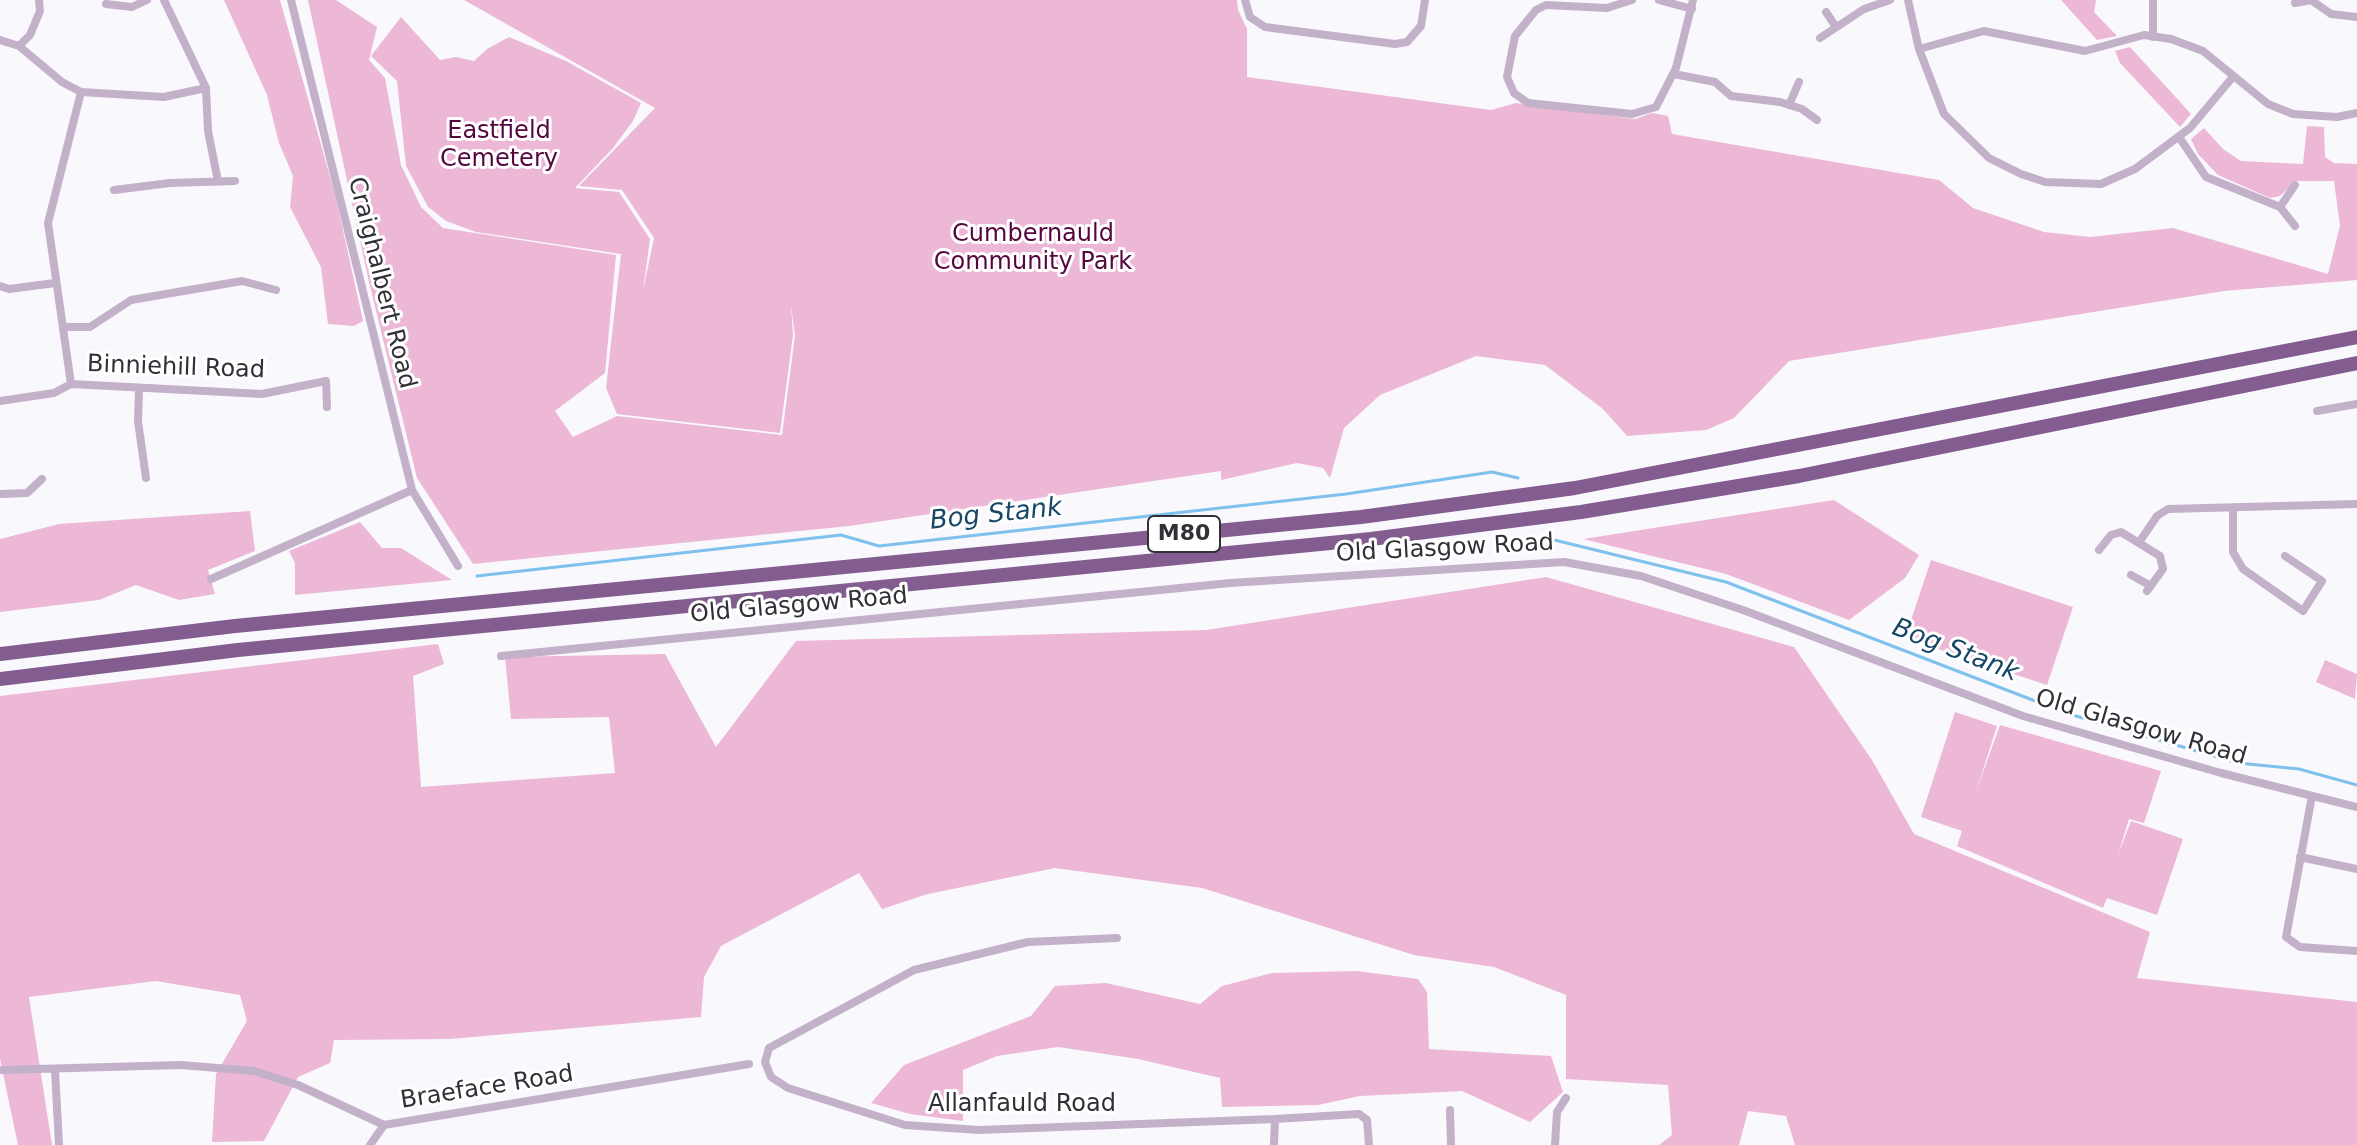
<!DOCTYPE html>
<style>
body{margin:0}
canvas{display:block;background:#f9f8fc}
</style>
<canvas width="2357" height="1145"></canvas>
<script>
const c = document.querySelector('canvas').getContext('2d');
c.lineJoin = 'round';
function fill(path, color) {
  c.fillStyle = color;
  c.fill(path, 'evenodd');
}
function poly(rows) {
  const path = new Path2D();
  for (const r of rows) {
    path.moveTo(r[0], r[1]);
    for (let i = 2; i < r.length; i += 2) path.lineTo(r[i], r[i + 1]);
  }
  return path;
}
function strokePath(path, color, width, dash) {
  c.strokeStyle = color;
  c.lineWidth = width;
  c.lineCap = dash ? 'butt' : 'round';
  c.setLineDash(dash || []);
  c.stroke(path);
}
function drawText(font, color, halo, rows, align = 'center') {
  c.font = font + ' "DejaVu Sans",sans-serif';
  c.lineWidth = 6;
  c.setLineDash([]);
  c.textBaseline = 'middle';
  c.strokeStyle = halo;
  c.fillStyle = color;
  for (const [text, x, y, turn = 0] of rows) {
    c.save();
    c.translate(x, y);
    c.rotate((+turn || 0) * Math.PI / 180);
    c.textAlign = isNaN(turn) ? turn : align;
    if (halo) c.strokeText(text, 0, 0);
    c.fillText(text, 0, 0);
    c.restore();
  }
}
const green = poly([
 [224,0,280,0,335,194,363,321,354,326,328,324,321,267,290,207,293,176,279,143,267,95],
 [308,0,336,0,377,27,369,60,385,78,401,165,421,207,443,228,616,255,605,373,555,411,573,437,617,416,782,435,795,336,791,305,793,335,780,433,617,414,606,388,621,254,476,232,446,221,428,207,406,166,397,81,371,56,401,17,440,60,456,57,474,61,487,49,509,37,566,61,641,103,633,121,613,148,575,188,619,192,650,239,643,291,654,238,622,190,579,186,655,108,464,0,1237,0,1238,10,1247,29,1247,77,1491,110,1516,103,1635,119,1652,113,1668,116,1672,134,1939,180,1973,208,2044,232,2090,237,2173,228,2328,274,2340,226,2334,181,2296,181,2280,196,2270,198,2218,175,2198,154,2191,139,2204,128,2223,149,2241,161,2303,164,2307,126,2324,127,2325,157,2334,163,2357,164,2357,280,2224,291,1789,361,1734,418,1706,430,1627,436,1603,409,1545,365,1476,356,1380,395,1344,428,1330,478,1323,468,1297,463,1221,480,1221,471,849,526,473,564,417,478,369,282],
 [2061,0,2096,0,2094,12,2117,36,2097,40],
 [2130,47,2191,114,2180,127,2120,63,2115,51],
 [1834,500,1919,555,1905,578,1849,620,1726,574,1583,539],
 [250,511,255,551,208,570,215,594,179,600,136,585,99,600,0,612,0,539,59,524],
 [360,522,382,548,401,548,452,580,295,595,295,563,289,551],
 [1931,560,2073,607,2047,685,1905,638],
 [1546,577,1794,647,1872,760,1914,834,2150,932,2137,978,2357,1002,2357,1145,1795,1145,1786,1116,1748,1111,1739,1145,1659,1145,1672,1135,1668,1085,1566,1079,1566,995,1494,967,1414,955,1202,888,1055,868,928,894,882,909,859,873,721,946,704,977,701,1017,450,1039,334,1040,330,1063,298,1077,264,1141,212,1142,216,1074,247,1021,240,995,156,981,29,997,52,1145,18,1145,0,1059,0,696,438,644,444,664,413,676,421,787,615,773,609,717,511,719,505,657,665,654,716,747,796,641,1206,630],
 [2325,660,2357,674,2355,699,2316,682],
 [1955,712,1997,726,1976,792,2000,725,2161,771,2144,823,2129,819,2118,855,2131,821,2183,839,2157,915,2107,898,2103,908,1957,846,1962,831,1921,817],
 [1357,971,1418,979,1427,992,1429,1049,1551,1056,1563,1092,1530,1122,1462,1091,1360,1096,1318,1105,1222,1107,1220,1078,1138,1059,1058,1047,997,1056,963,1070,963,1121,910,1114,871,1103,904,1065,1031,1016,1055,986,1106,983,1200,1004,1222,986,1272,973]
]);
const stream = poly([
 [1542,537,1726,582,2069,714,2238,763,2299,769,2357,785],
 [477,576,841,535,879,546,1346,494,1492,472,1518,478]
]);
const minor = poly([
 [164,0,206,88,208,131,218,181],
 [291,0,412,490,458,566],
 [1245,0,1250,17,1265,27,1395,44,1407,42,1421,26,1425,0],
 [1632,0,1607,8,1546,5,1536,10,1515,36,1507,77,1514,93,1528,103,1632,114,1656,107,1676,68,1693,0],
 [1659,0,1692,9],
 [1908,0,1919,49,1944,114,1989,158,2021,174,2045,182,2101,184,2135,169,2190,128,2232,78],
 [2153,0,2153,37],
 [2295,3,2311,0,2331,14,2357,17],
 [106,4,132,7,147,0],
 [1826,12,1836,27],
 [1820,38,1864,9,1890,0],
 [0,40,19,46,62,82,81,92,164,97,206,88],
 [19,46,30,35,40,11,39,0],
 [1919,49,1984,31,2085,51,2144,35,2171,39,2203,51,2268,104,2293,114,2337,117,2357,113],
 [1674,74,1715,82,1731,96,1780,102,1802,109,1817,120],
 [1789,105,1799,82],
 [2179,137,2206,177,2280,207,2295,226],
 [114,190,170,183,235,181],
 [2280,207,2295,185],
 [0,286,9,289,55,283],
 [63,327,90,327,131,300,242,281,276,290],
 [71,384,262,394,326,381,327,407],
 [139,388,138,421,146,478],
 [0,401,54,393,71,384,48,223,81,92],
 [2317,411,2357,404],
 [0,494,27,493,42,479],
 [2233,507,2233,552,2243,569,2303,611,2322,581,2285,556],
 [2140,541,2157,516,2168,509,2357,504],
 [2099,550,2111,535,2121,532,2160,556,2163,569,2147,591],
 [2131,575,2151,586],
 [211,579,412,490],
 [501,656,1230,583,1564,562,1641,576,1743,610,2023,716,2221,773,2357,807],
 [2312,796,2286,937,2300,947,2357,951],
 [2300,857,2357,869],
 [1117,938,1028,942,914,970,769,1048,765,1062,771,1077,788,1088,905,1125,979,1130,1275,1119,1274,1145],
 [0,1070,181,1065,254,1071,298,1085,384,1125,749,1064],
 [55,1070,59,1145],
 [1450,1110,1451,1145],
 [1275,1119,1359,1114,1367,1120,1369,1145],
 [370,1145,384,1125],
 [1555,1145,1557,1112,1566,1098]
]);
const motorway = poly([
 [0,654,235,626,1361,517,1575,488,2357,337],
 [0,679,238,650,1371,539,1581,512,1799,476,2357,363]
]);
const shields = [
 [1184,534,72]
];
const shieldNames = [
 ["M80",1184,534]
];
const parkNames = [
 ["Eastfield",499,132],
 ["Cemetery",499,160],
 ["Cumbernauld",1033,235],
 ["Community Park",1033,263]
];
const streetNames = [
 ["Craighalbert Road",381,283,76],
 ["Binniehill Road",176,368,2],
 ["Old Glasgow Road",1445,549,-3],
 ["Old Glasgow Road",799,606,-5],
 ["Old Glasgow Road",2141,728,16],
 ["Braeface Road",487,1088,-9],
 ["Allanfauld Road",1022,1105]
];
const waterNames = [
 ["Bog Stank",996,515,-6],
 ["Bog Stank",1955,651,21]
];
fill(green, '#ecb8d6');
strokePath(stream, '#7fc1ed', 3);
strokePath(minor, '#c3b0c9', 8);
strokePath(motorway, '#835c90', 14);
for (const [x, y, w] of shields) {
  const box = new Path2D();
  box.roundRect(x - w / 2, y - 18, w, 36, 6);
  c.fillStyle = '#fff';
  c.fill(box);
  strokePath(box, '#313037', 2);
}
drawText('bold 22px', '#313037', null, shieldNames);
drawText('24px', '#54063e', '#fff', parkNames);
drawText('24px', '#313037', '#fff', streetNames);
drawText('italic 26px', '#164866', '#fff', waterNames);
</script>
